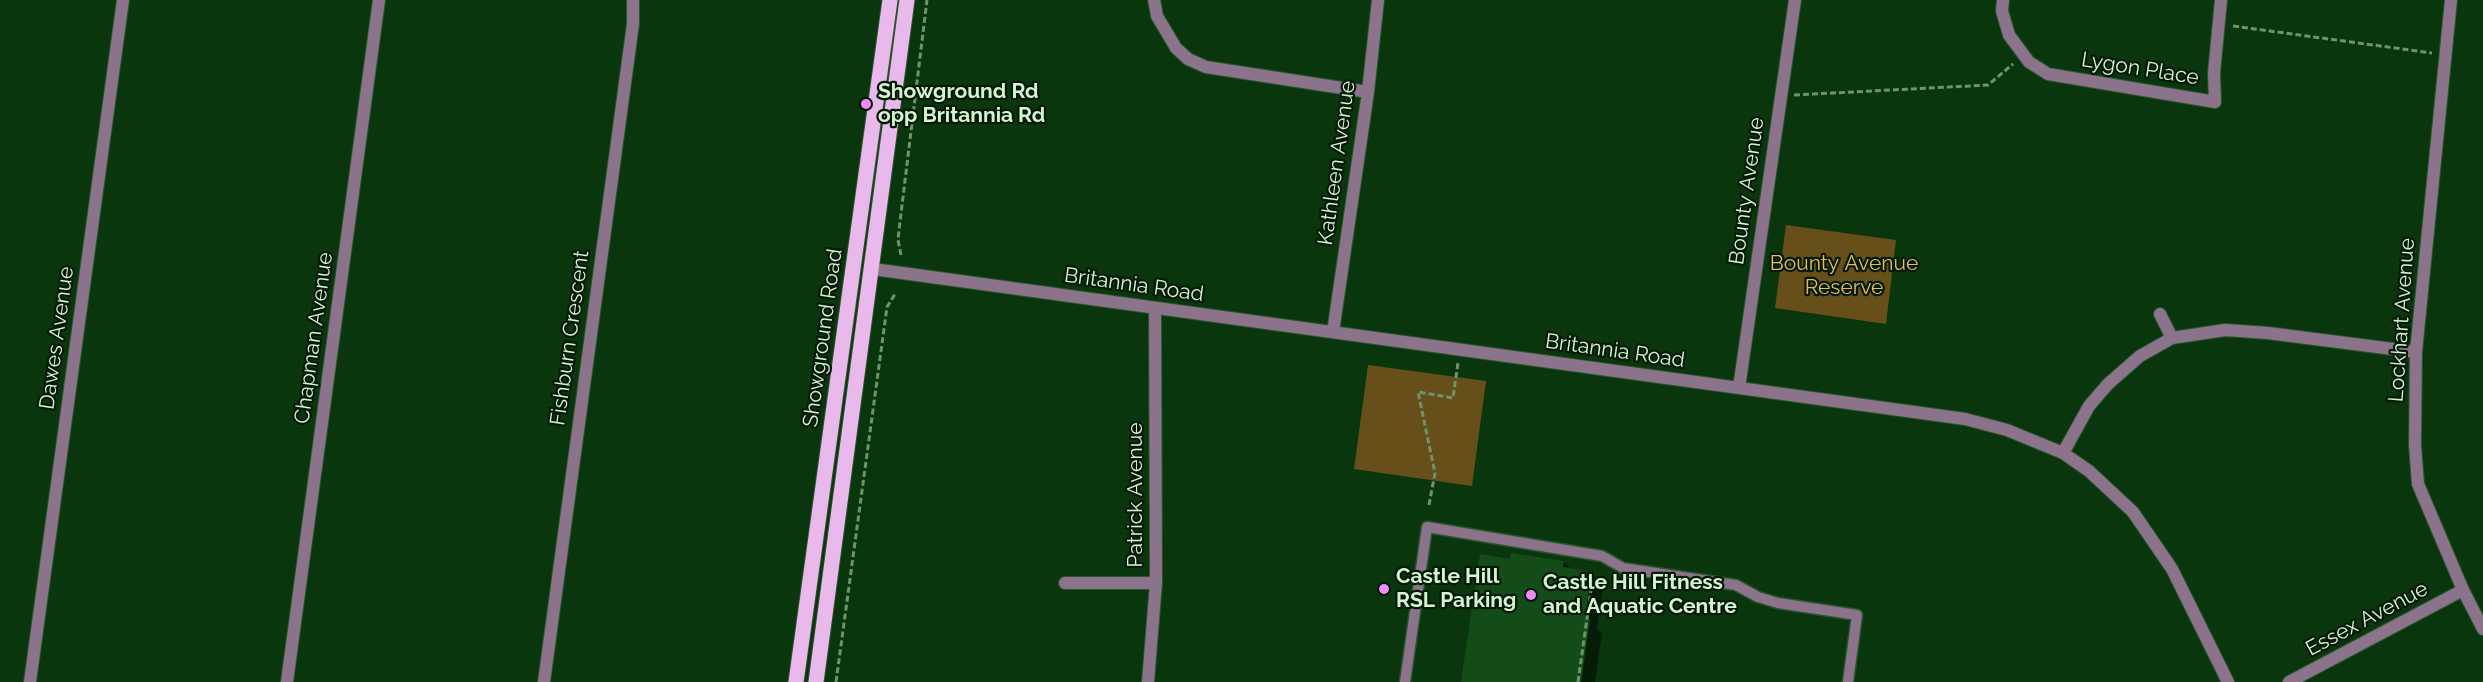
<!DOCTYPE html>
<style>
body{margin:0}
canvas{display:block;background:#09360d}
</style>
<canvas width="2483" height="682"></canvas>
<script>
const c = document.querySelector('canvas').getContext('2d');
c.lineJoin = 'round';
function fill(path, color) {
  c.fillStyle = color;
  c.fill(path, 'evenodd');
}
function poly(rows) {
  const path = new Path2D();
  for (const r of rows) {
    path.moveTo(r[0], r[1]);
    for (let i = 2; i < r.length; i += 2) path.lineTo(r[i], r[i + 1]);
  }
  return path;
}
function strokePath(path, color, width, dash) {
  c.strokeStyle = color;
  c.lineWidth = width;
  c.lineCap = dash ? 'butt' : 'round';
  c.setLineDash(dash || []);
  c.stroke(path);
}
function drawText(font, color, halo, rows, align = 'center') {
  c.font = font + ' Raleway,sans-serif';
  c.lineWidth = 4.5;
  c.setLineDash([]);
  c.textBaseline = 'middle';
  c.strokeStyle = halo;
  c.fillStyle = color;
  for (const [text, x, y, turn = 0] of rows) {
    c.save();
    c.translate(x, y);
    c.rotate((+turn || 0) * Math.PI / 180);
    c.textAlign = isNaN(turn) ? turn : align;
    if (halo) c.strokeText(text, 0, 0);
    c.fillText(text, 0, 0);
    c.restore();
  }
}
const green = poly([
 [1786,225,1896,240,1886,324,1775,308],
 [1368,365,1486,381,1472,486,1354,469]
]);
const shadow = poly([
 [1512,561,1564,562,1572,570,1591,573,1603,586,1597,628,1602,633,1595,682,1463,682]
]);
const building = poly([
 [1511,553,1564,561,1563,567,1591,572,1585,618,1590,619,1581,682,1461,682,1480,554,1510,559]
]);
const path = poly([
 [2233,26,2432,53],
 [1794,95,1988,85,2013,64],
 [901,255,898,240,899,230,927,0],
 [1429,505,1435,473,1418,392,1453,398,1458,363],
 [836,682,887,307,895,294],
 [1578,682,1591,590]
]);
const service = poly([
 [1405,682,1427,527,1602,556,1623,568,1736,585,1758,597,1778,603,1857,615,1848,682]
]);
const minor = poly([
 [1154,0,1157,16,1176,48,1188,59,1206,67,1368,92],
 [2003,0,2002,11,2009,35,2029,62,2048,74,2215,102,2214,73,2221,0],
 [2451,0,2416,352,2415,445,2418,484,2463,590,2483,629],
 [873,269,1965,419,2007,430,2063,453,2089,471,2133,512,2172,569,2228,682],
 [2160,314,2172,338],
 [1333,332,1368,92,1378,0],
 [1739,388,1795,0],
 [2063,453,2089,406,2108,384,2140,356,2172,338,2225,330,2268,333,2416,352],
 [1065,583,1156,583],
 [30,682,123,0],
 [287,682,379,0],
 [544,682,633,24,633,0],
 [1148,682,1156,583,1155,308],
 [2289,682,2463,590]
]);
const primary = poly([
 [796,682,890,0],
 [816,682,907,0]
]);
const markers = [
 [866,104,6,"#ef8bf7"],
 [1384,589,6,"#ef8bf7"],
 [1531,595,6,"#ef8bf7"]
];
const streetNames = [
 ["Lygon Place",2140,69,9],
 ["Kathleen Avenue",1337,163,-82],
 ["Bounty Avenue",1747,191,-82],
 ["Britannia Road",1134,285,8],
 ["Lockhart Avenue",2402,320,-86],
 ["Dawes Avenue",57,338,-82],
 ["Chapman Avenue",314,338,-82],
 ["Fishburn Crescent",570,338,-82],
 ["Showground Road",823,338,-82],
 ["Britannia Road",1615,351,8],
 ["Patrick Avenue",1136,495,-90],
 ["Essex Avenue",2367,619,-28]
];
const poiNames = [
 ["Showground Rd",878,92],
 ["opp Britannia Rd",878,116],
 ["Castle Hill",1396,577],
 ["RSL Parking",1396,601],
 ["Castle Hill Fitness",1543,583],
 ["and Aquatic Centre",1543,607]
];
const parkNames = [
 ["Bounty Avenue",1844,264],
 ["Reserve",1844,288]
];
fill(green, '#674f1a');
fill(shadow, '#0007');
fill(building, '#144c19');
strokePath(service, '#2a542d', 13);
strokePath(minor, '#2a542d', 14);
strokePath(primary, '#2a542d', 17);
strokePath(path, '#6e936f', 3, [6, 3]);
strokePath(service, '#8a738b', 10);
strokePath(minor, '#8a738b', 12);
strokePath(primary, '#e9b9ec', 15);
for (const [x, y, r, color] of markers) {
  const dot = new Path2D();
  dot.arc(x, y, r, 0, 2 * Math.PI);
  c.fillStyle = color;
  c.fill(dot);
  strokePath(dot, '#041a05', 2);
}
drawText('21px', '#d5f3d4', '#041a05', streetNames);
drawText('bold 21px', '#d5f3d4', '#041a05', poiNames, 'left');
drawText('21px', '#e9bb56', '#041a05', parkNames);
</script>
